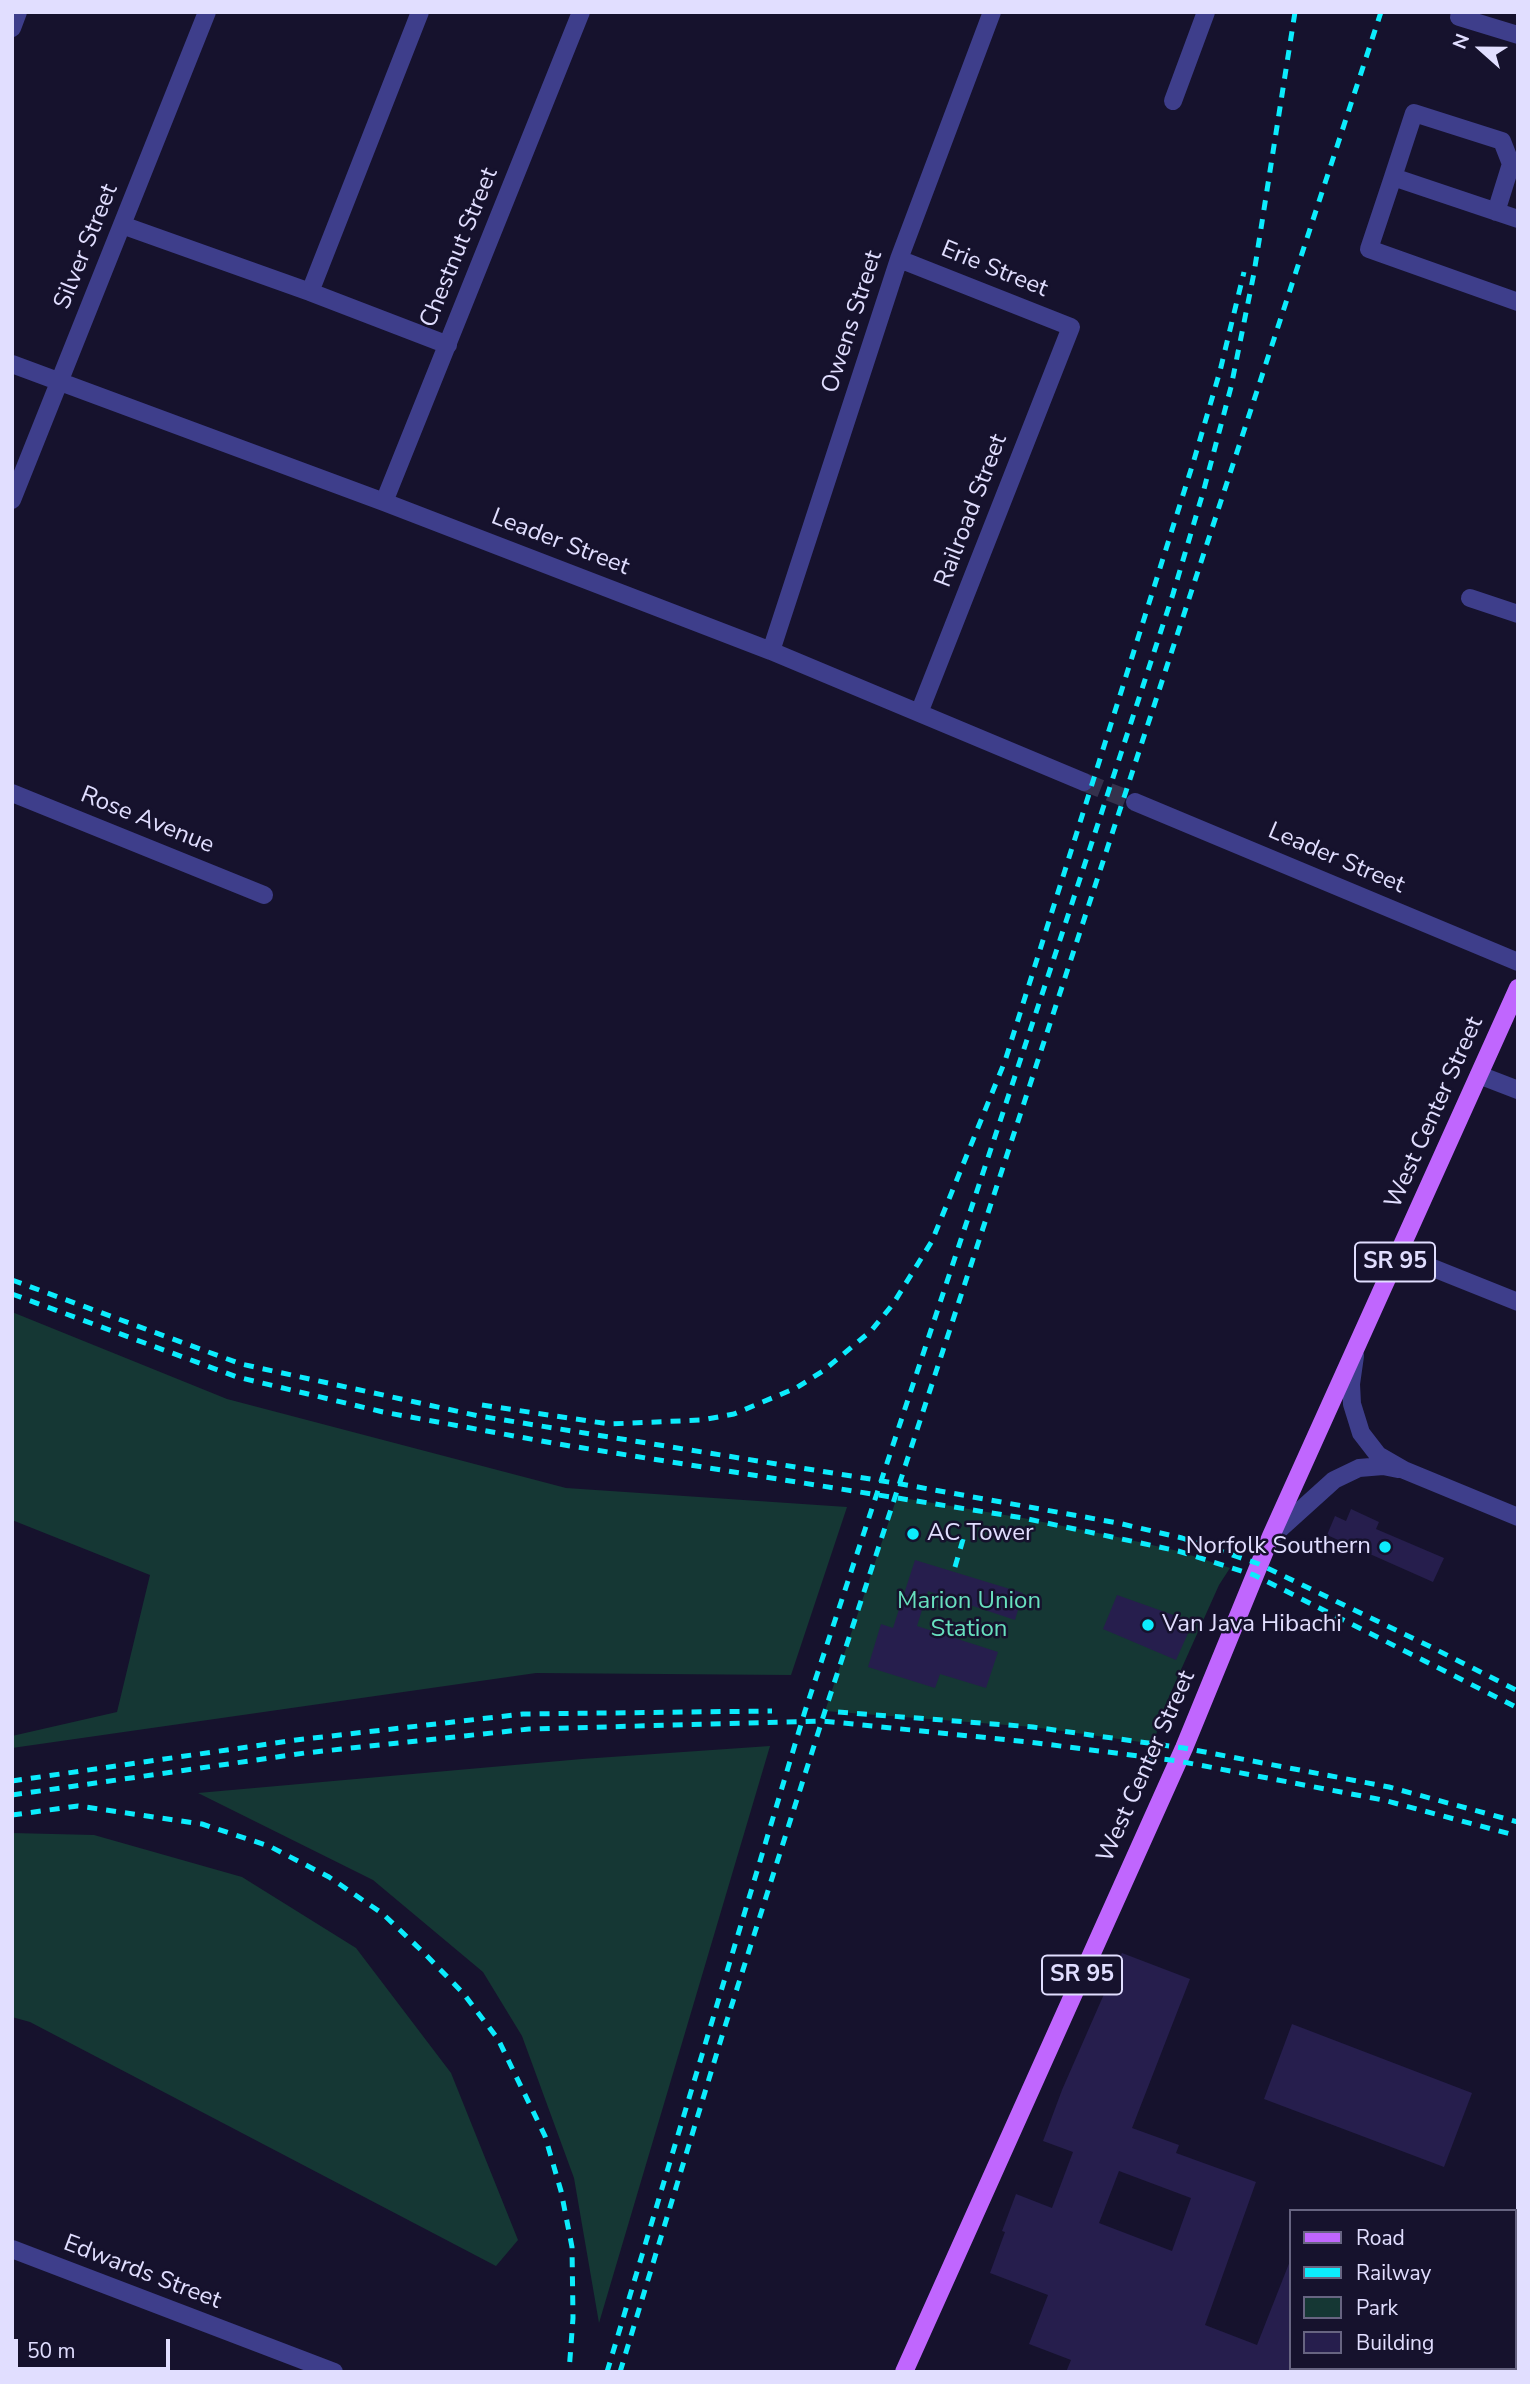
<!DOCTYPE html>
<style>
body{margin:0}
#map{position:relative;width:1530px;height:2384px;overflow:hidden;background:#16122d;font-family:"Nunito Sans",sans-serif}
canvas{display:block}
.frame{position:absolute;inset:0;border:14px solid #e1deff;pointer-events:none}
.legend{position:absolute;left:1289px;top:2209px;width:228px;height:161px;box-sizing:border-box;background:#16122d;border:2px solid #676481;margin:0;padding:9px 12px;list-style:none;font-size:21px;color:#e1deff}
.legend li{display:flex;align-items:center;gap:14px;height:35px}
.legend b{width:35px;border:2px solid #676481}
.north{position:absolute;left:1446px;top:14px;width:70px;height:70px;-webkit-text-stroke:5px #16122d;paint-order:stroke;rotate:291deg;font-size:19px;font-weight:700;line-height:28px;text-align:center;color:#e1deff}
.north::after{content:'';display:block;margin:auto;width:24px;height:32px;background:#e1deff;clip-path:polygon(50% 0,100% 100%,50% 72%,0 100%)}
.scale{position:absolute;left:14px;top:2339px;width:156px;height:32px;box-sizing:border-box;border:4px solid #e1deff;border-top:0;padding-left:9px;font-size:21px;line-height:24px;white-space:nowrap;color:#e1deff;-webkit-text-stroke:5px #16122d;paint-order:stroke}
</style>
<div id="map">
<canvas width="1530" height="2384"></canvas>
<div class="frame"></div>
<ul class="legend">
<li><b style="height:9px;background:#c066fe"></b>Road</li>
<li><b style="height:9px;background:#0cecfd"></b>Railway</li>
<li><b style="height:19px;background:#153734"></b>Park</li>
<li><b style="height:19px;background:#261e4d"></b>Building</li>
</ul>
<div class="north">N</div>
<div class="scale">50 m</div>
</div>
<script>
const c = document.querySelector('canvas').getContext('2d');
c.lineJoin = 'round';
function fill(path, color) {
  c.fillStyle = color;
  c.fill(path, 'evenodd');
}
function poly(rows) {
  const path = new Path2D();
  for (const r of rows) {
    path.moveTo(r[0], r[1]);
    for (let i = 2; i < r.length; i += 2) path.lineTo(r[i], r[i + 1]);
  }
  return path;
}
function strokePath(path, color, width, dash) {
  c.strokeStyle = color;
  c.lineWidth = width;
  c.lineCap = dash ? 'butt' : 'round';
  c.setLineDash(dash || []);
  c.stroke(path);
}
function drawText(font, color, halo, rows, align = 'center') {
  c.font = font + ' "Nunito Sans",sans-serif';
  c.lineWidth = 5;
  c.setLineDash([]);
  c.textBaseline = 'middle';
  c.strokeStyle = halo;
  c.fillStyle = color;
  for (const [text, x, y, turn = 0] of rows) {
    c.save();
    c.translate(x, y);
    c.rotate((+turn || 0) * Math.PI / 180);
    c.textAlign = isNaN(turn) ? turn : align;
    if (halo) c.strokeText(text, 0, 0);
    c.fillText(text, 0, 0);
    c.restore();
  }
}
const green = poly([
 [12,1312,227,1399,566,1488,847,1507,791,1675,536,1673,12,1748,12,1736,117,1712,150,1575,12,1520],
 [897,1497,1023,1518,1113,1536,1178,1551,1230,1568,1219,1585,1171,1692,1158,1723,1155,1744,1033,1727,825,1711],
 [770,1746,599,2323,574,2178,522,2036,483,1972,373,1880,198,1793,582,1759],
 [12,1833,94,1835,242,1877,356,1948,451,2073,518,2240,496,2266,30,2022,12,2017]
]);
const building = poly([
 [1351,1509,1379,1522,1376,1529,1444,1558,1433,1582,1327,1535,1335,1516,1346,1521],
 [915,1560,1023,1593,1015,1620,928,1591,917,1626,998,1652,986,1688,940,1674,935,1688,868,1667,881,1624,893,1628],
 [1117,1595,1193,1622,1176,1660,1103,1629],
 [1122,1953,1190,1979,1132,2128,1179,2145,1176,2153,1256,2182,1205,2325,1257,2345,1290,2261,1290,2372,1066,2372,1071,2360,1029,2344,1048,2295,990,2273,1005,2232,1002,2231,1016,2194,1052,2208,1073,2152,1043,2141,1062,2090],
 [1119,2171,1191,2198,1172,2251,1099,2223],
 [1292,2024,1472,2093,1444,2167,1264,2099]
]);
const minorTunnel = poly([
 [1084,782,1135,802]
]);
const minor = poly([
 [1459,17,1518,35],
 [12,28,18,12],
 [1173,101,1206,12],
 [1393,177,1414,113,1502,141,1511,164,1496,212],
 [1518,219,1393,177,1369,249,1518,302],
 [122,225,310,292,420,12],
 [899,259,1071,327,919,713],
 [310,292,448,345],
 [12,364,384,502,771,651,1084,782],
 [12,500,207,12],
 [384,502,581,12],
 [1470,598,1518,614],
 [771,651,899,259,992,12],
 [12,793,264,895],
 [1135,802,1518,962],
 [1479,1075,1518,1090],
 [1398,1254,1518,1302],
 [1355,1356,1351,1384,1352,1404,1361,1433,1378,1455,1404,1470,1518,1517],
 [1272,1536,1334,1480,1359,1468,1383,1466,1398,1469],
 [12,2249,334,2372]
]);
const major = poly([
 [904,2372,1184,1748,1271,1536,1518,988]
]);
const rail = poly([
 [12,1280,241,1364,479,1416,901,1484,1118,1523,1182,1538,1259,1564,1431,1647,1518,1691],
 [12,1294,237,1377,383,1412,558,1444,1023,1518,1178,1551,1254,1575,1518,1708],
 [482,1405,609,1424,702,1420,734,1414,796,1388,823,1371,871,1331,893,1304,932,1241,1005,1061,1194,460,1220,371,1244,272],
 [955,1567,964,1536],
 [838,1712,1033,1727,1184,1748,1389,1787,1518,1822],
 [12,1781,296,1740,523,1714,772,1711],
 [12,1795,305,1753,529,1729,823,1721,1029,1742,1178,1761,1383,1800,1518,1836],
 [12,1815,78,1806,202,1824,269,1846,329,1877,383,1914,424,1953,463,1993,498,2039,545,2136,561,2191,572,2247,573,2318,569,2372],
 [607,2372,805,1711,1058,946,1173,594,1204,489,1231,387,1254,273,1295,12],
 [620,2372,722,2036,825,1711,1381,12]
]);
const markers = [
 [913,1534,7,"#0cecfd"],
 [1385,1547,7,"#0cecfd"],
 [1148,1625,7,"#0cecfd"]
];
const shields = [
 [1395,1262,80],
 [1082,1975,80]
];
const shieldNames = [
 ["SR 95",1395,1262],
 ["SR 95",1082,1975]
];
const streetNames = [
 ["Silver Street",87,247,-68],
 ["Chestnut Street",460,248,-68],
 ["Erie Street",994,270,22],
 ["Owens Street",853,322,-72],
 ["Railroad Street",972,511,-69],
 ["Leader Street",560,543,21],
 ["Rose Avenue",147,821,22],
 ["Leader Street",1336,859,23],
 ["West Center Street",1435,1113,-66],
 ["West Center Street",1147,1767,-66],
 ["Edwards Street",142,2273,21]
];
const poiNames = [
 ["AC Tower",927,1534],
 ["Norfolk Southern",1371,1547,"right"],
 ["Van Java Hibachi",1162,1625]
];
const parkNames = [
 ["Marion Union",969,1602],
 ["Station",969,1630]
];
fill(green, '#153734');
fill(building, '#261e4d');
strokePath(minorTunnel, '#34314c', 18, [18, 9]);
strokePath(minor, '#3e3e8b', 18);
strokePath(major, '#c066fe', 18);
strokePath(rail, '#0cecfd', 5, [10, 9]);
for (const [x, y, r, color] of markers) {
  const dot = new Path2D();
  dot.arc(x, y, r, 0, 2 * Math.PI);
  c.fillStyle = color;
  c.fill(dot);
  strokePath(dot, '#16122d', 2.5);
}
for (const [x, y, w] of shields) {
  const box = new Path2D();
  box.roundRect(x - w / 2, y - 19.5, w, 39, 5);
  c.fillStyle = '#16122d';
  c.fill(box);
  strokePath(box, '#e1deff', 2);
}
drawText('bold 23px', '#e1deff', null, shieldNames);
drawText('24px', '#e1deff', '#16122d', streetNames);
drawText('24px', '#e1deff', '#16122d', poiNames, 'left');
drawText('24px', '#68e0bf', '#16122d', parkNames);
</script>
